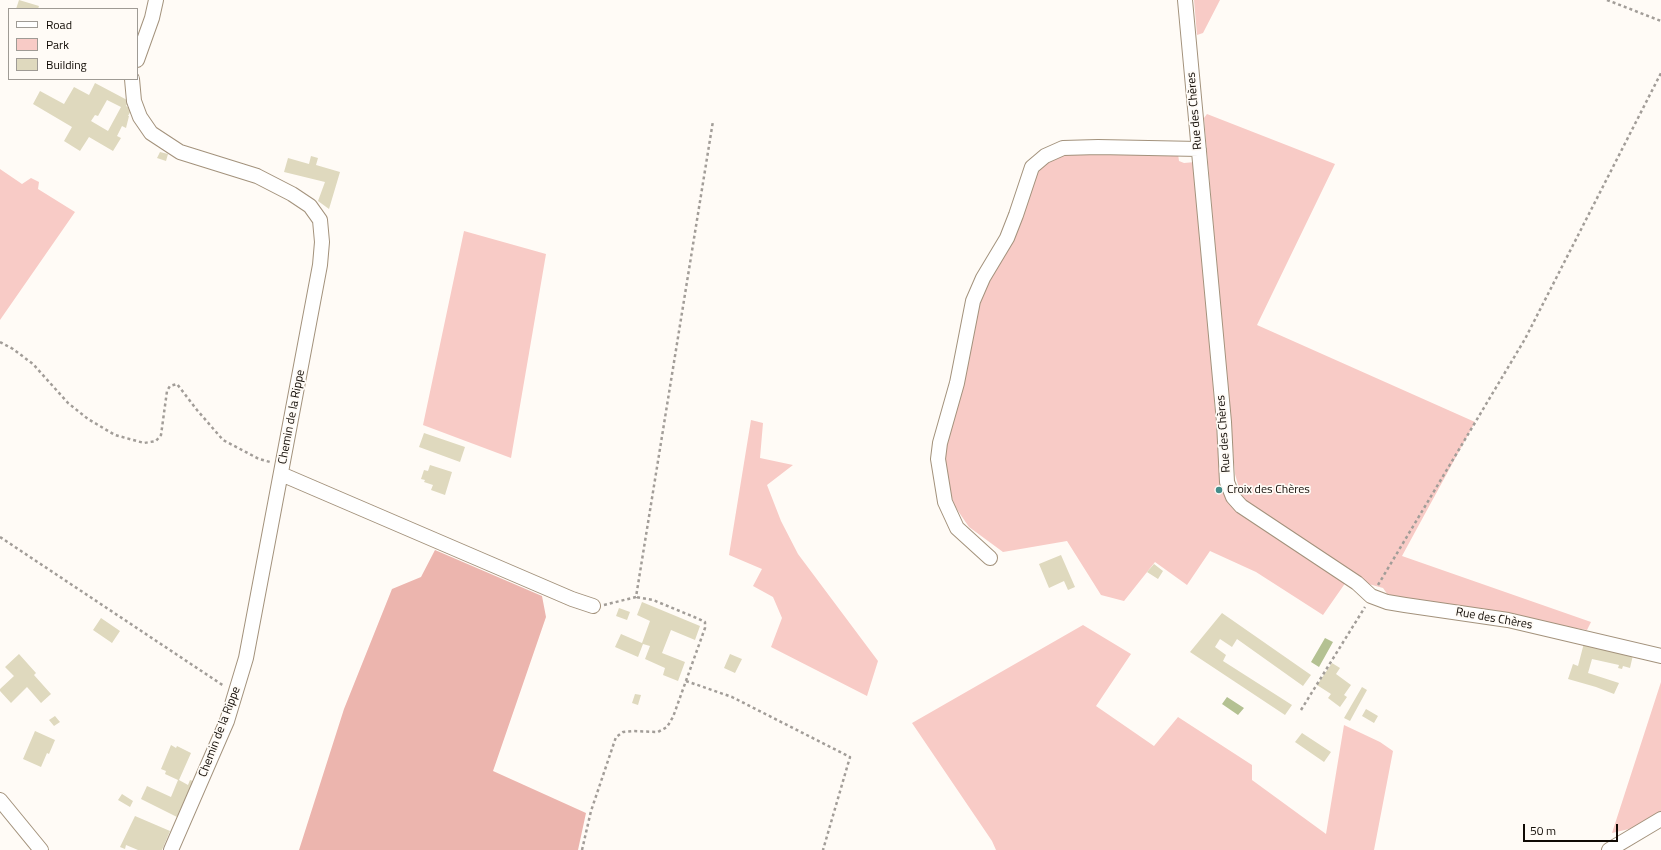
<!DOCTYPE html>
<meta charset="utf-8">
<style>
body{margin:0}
#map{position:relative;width:1661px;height:850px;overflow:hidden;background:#fffbf6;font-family:"Titillium Web",sans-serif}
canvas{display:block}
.legend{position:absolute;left:8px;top:8px;width:130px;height:72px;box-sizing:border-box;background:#fffbf6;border:1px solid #9f9b95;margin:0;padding:5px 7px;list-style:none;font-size:12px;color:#100a04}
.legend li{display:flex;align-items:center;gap:8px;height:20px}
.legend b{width:20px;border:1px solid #9f9b95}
.scale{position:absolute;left:1523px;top:824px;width:95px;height:18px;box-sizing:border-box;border:2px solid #100a04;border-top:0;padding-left:5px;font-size:12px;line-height:14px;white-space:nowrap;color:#100a04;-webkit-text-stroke:3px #fffbf6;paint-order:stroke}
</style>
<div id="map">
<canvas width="1661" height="850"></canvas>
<ul class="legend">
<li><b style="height:5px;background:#fff"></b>Road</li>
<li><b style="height:11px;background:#f8cbc6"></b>Park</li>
<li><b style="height:11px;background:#dfd9be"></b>Building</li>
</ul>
<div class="scale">50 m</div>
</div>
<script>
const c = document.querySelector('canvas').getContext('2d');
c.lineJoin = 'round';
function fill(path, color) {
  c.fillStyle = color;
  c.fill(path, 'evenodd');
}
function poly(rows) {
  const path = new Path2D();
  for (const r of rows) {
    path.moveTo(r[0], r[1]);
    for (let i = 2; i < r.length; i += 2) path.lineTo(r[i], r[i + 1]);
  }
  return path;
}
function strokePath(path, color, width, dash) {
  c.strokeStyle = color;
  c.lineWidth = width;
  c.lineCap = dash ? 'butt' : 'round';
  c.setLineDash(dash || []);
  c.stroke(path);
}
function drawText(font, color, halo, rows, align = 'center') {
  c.font = font + ' "Titillium Web",sans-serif';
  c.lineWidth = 3.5;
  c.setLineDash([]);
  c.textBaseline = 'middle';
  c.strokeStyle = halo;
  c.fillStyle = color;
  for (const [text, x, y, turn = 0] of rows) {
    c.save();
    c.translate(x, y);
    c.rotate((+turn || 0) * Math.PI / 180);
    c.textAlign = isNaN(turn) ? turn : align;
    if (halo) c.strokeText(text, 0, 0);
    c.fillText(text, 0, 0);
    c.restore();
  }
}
const green = poly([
 [1194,0,1220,0,1203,33,1197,35],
 [1207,114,1335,164,1257,325,1475,422,1402,556,1591,622,1587,630,1390,598,1383,588,1365,583,1243,502,1235,474,1204,118],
 [1072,152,1178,154,1179,161,1184,163,1195,162,1221,484,1346,582,1323,615,1256,572,1210,551,1187,585,1155,562,1124,601,1101,595,1067,541,1003,552,969,527,954,505,946,474,945,449,974,312,1038,167,1053,157],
 [0,169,22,184,31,178,39,182,38,189,75,212,0,320],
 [464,231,546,254,511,458,423,425],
 [751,420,763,423,760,458,793,465,767,485,781,521,798,554,878,661,867,696,771,647,782,618,773,597,753,586,762,569,729,555],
 [1083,625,1131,654,1096,706,1154,746,1178,717,1252,765,1252,780,1326,834,1344,725,1380,742,1393,751,1374,850,996,850,992,841,912,723],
 [1661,682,1661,813,1629,829,1612,833]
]);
const forest = poly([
 [435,550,542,596,546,617,493,771,586,813,578,850,299,850,344,709,392,589,421,577]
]);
const water = poly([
 [1325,638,1333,642,1319,667,1311,662],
 [1227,697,1244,708,1238,715,1222,704]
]);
const building = poly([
 [19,0,39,6,38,9,16,9],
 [95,83,129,101,126,106,132,109,128,116,129,116,126,128,122,126,117,136,121,138,113,151,89,137,80,151,64,141,72,127,33,104,40,91,64,104,74,87,89,95],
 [107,100,121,107,108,131,91,121,95,115,98,116],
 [160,152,168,154,166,161,157,158],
 [311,156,318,158,316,165,340,172,329,209,318,201,325,182,284,172,288,158,309,164],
 [424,433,465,447,460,462,419,447],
 [430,465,452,472,445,495,431,490,433,485,424,482,425,480,421,479,424,470,428,471],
 [1061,555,1075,587,1068,590,1064,581,1049,588,1039,564],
 [1154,564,1163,571,1158,579,1147,572],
 [642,602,700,626,695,640,671,630,662,653,685,662,678,681,663,675,665,668,645,659,650,646,643,644,638,657,615,647,621,634,642,643,650,621,637,615],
 [619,608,630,612,627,620,616,616],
 [1222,613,1311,675,1303,686,1237,639,1232,647,1220,639,1215,647,1226,655,1223,661,1292,705,1285,715,1190,652],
 [101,618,120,631,112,643,93,630],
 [1584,643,1633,655,1630,668,1623,666,1622,669,1618,668,1619,665,1592,659,1588,673,1619,683,1614,694,1596,687,1568,679,1573,664,1578,666],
 [19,654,36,673,34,675,51,694,41,703,27,687,11,703,0,691,0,689,14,676,5,667],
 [730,654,742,659,735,673,724,668],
 [1332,663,1340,668,1336,674,1351,685,1344,695,1347,697,1340,707,1328,698,1331,694,1317,685],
 [1362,687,1367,690,1350,721,1344,718],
 [635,694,641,695,638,705,632,703],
 [1366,709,1378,716,1374,723,1362,716],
 [55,716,60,722,54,726,49,720],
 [35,731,55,740,49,754,47,753,41,767,23,759],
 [1302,733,1331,752,1324,762,1295,742],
 [171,745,176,748,177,746,191,753,179,780,188,785,190,780,193,781,177,817,141,799,147,786,171,797,178,780,165,774,166,771,161,769],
 [122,794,133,801,130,807,118,800],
 [135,816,170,831,162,850,138,850,126,845,125,849,120,847]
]);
const path = poly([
 [1607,0,1661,21],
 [0,342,13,349,33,364,68,403,88,419,115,435,144,443,156,441,161,435,167,391,170,386,177,384,197,410,223,440,259,459,270,462],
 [0,537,224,686],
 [1378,585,1525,339,1661,73],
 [604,605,636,597,713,121],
 [686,681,732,697,850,757,823,850],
 [1301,710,1365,607],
 [582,850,591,811,616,737,623,732,633,731,658,732,667,727,673,717,705,628,705,622,699,619,653,600,636,597]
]);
const minor = poly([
 [1185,0,1224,422,1227,482,1233,497,1241,506,1357,583,1371,596,1387,602,1405,605,1508,620,1661,656],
 [137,60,152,18,156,0],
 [132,79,134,101,140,117,151,133,180,152,257,176,292,194,310,206,320,220,322,242,320,265,246,658,227,721,171,850],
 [281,474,572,599,593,606],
 [990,558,957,528,945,502,938,459,940,443,957,383,973,301,983,278,1007,238,1016,215,1032,167,1045,156,1063,148,1098,147,1199,149],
 [0,800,41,850],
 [1609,850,1661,819]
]);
const markers = [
 [1219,490,4,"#458d8a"]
];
const streetNames = [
 ["Rue des Chères",1195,111,-95],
 ["Chemin de la Rippe",292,417,-79],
 ["Rue des Chères",1224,434,-94],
 ["Rue des Chères",1494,619,10],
 ["Chemin de la Rippe",220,732,-69]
];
const poiNames = [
 ["Croix des Chères",1227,490]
];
fill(green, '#f8cbc6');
fill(forest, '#ecb5ae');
fill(water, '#b4c192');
fill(building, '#dfd9be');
strokePath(minor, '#a3927c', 16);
strokePath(path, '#a29d98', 2.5, [3, 3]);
strokePath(minor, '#fff', 14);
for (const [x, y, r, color] of markers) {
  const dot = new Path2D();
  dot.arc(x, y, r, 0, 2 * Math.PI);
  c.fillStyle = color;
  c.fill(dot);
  strokePath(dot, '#fffbf6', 1.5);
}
drawText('12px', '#100a04', '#fffbf6', streetNames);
drawText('12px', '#100a04', '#fffbf6', poiNames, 'left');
</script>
